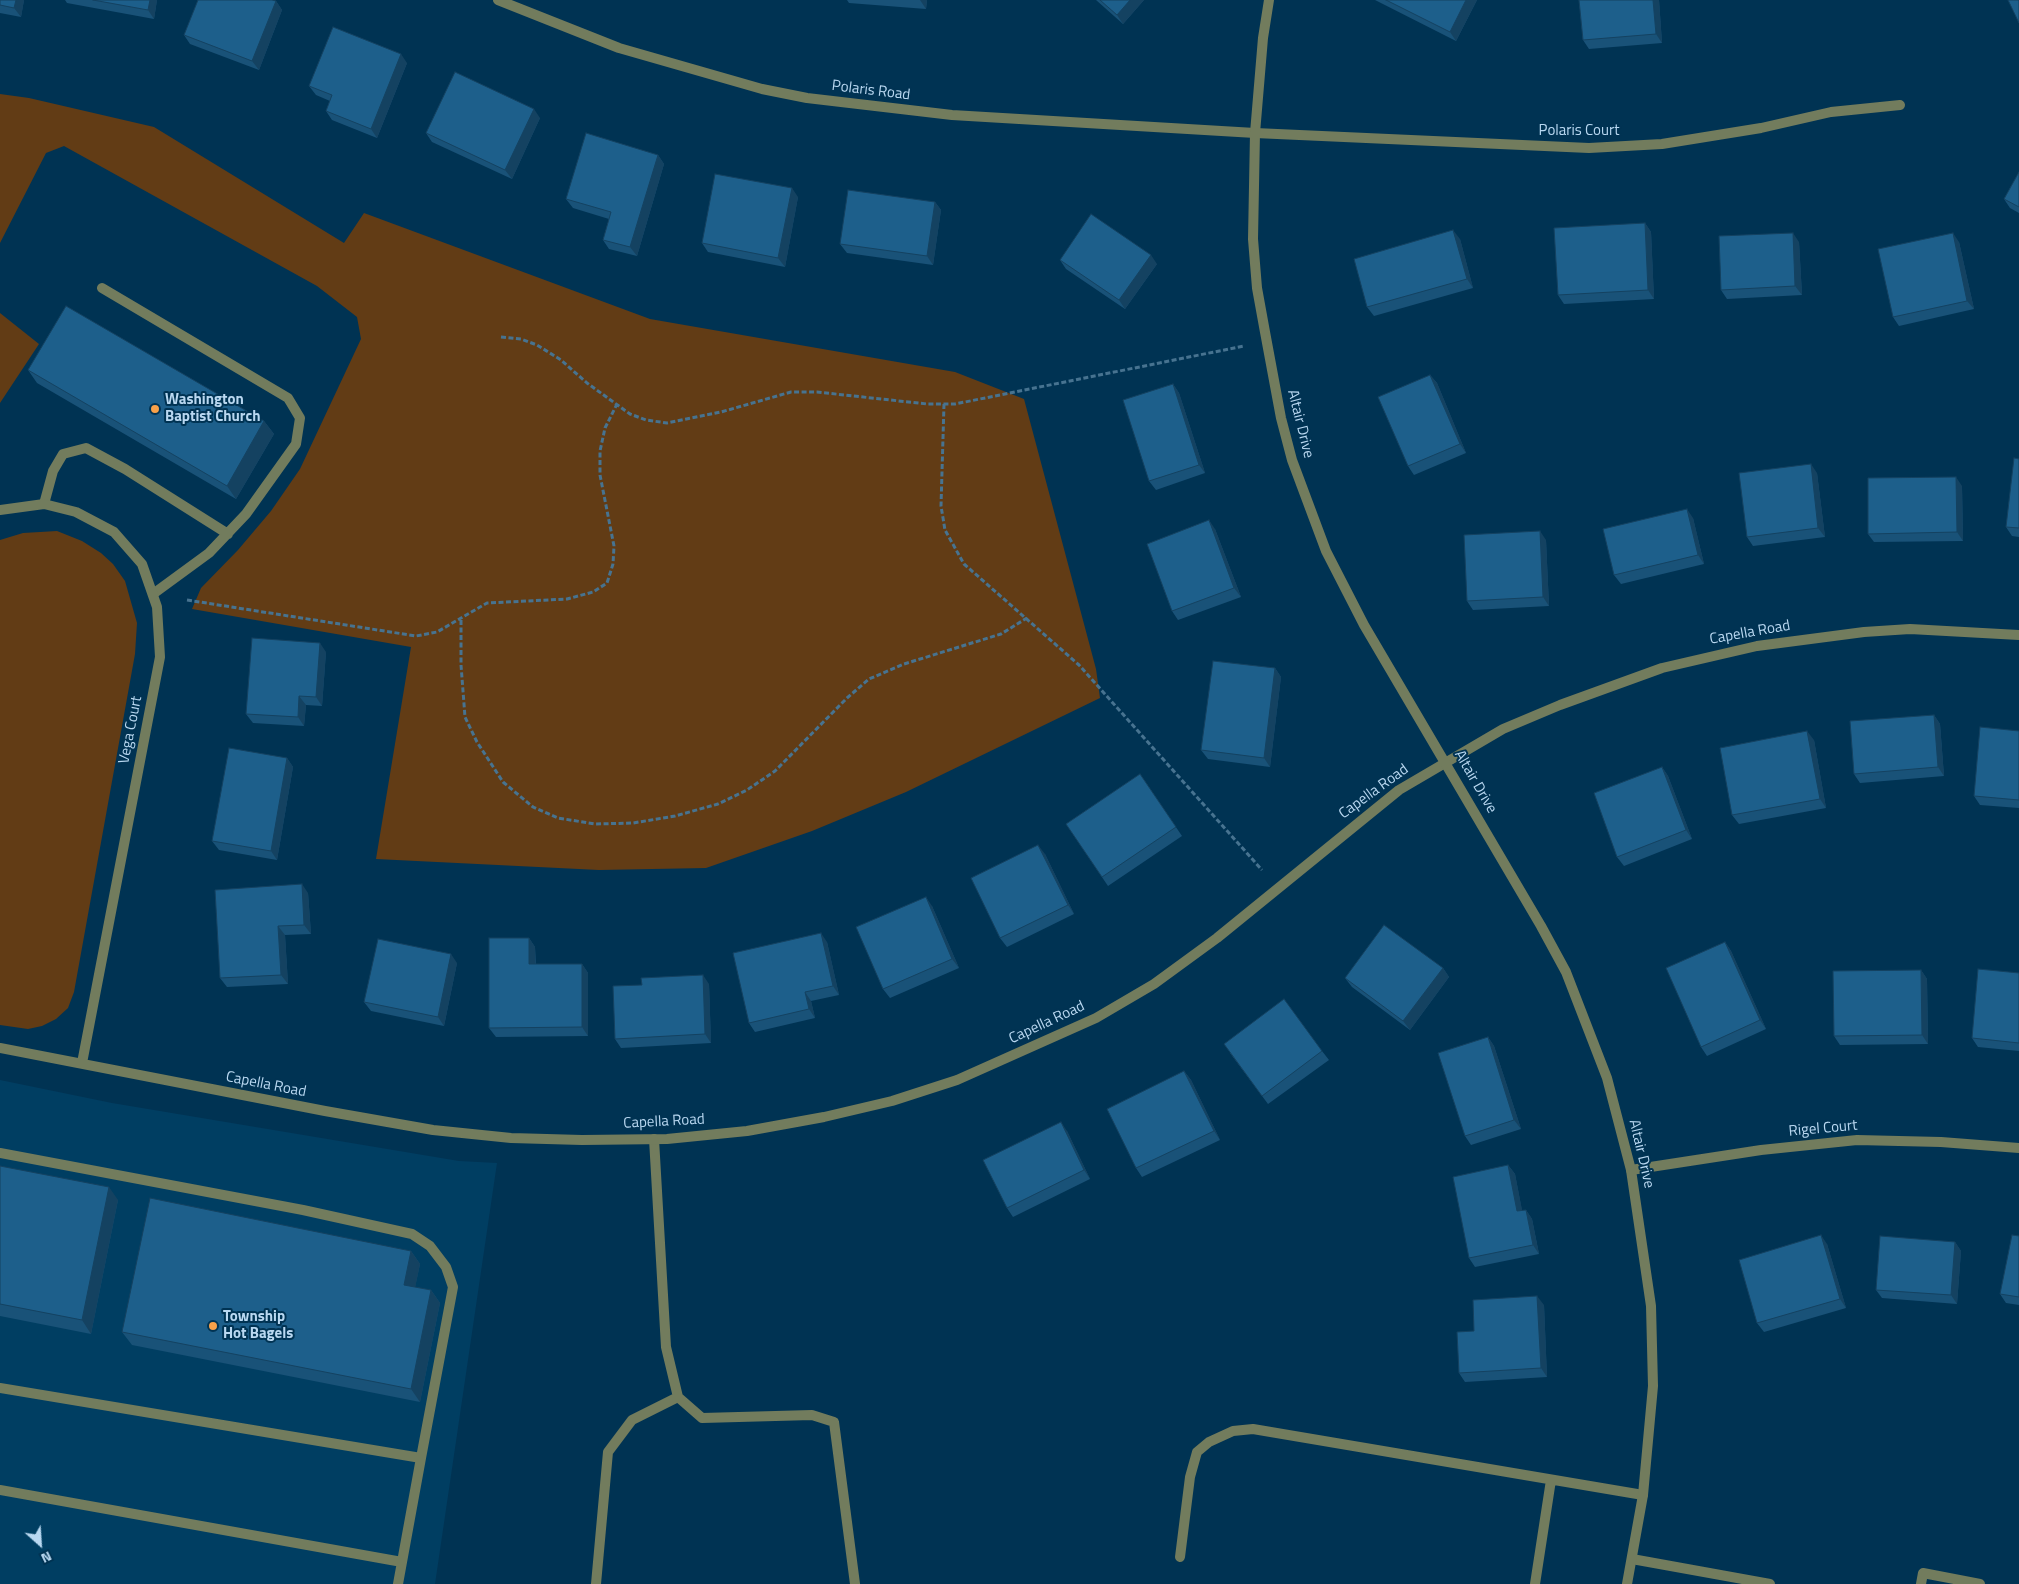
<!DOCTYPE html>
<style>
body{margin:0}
#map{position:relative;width:2019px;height:1584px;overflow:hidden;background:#003353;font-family:"Titillium Web",sans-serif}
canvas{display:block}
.north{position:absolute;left:15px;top:1519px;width:50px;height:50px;-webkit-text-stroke:4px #003353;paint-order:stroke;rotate:154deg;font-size:14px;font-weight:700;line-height:20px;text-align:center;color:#b9d8f1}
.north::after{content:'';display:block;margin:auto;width:18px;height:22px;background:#b9d8f1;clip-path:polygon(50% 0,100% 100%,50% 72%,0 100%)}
</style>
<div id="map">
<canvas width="2019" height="1584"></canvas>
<div class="north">N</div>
</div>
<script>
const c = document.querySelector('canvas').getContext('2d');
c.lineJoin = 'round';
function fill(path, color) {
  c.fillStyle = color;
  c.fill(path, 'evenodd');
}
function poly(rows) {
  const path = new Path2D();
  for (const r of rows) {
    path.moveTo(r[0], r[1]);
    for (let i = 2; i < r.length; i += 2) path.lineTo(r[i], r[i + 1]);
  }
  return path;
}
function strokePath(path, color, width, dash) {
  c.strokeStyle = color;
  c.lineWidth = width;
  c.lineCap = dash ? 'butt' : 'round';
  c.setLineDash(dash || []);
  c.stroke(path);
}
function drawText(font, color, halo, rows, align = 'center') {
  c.font = font + ' "Titillium Web",sans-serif';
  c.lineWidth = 4;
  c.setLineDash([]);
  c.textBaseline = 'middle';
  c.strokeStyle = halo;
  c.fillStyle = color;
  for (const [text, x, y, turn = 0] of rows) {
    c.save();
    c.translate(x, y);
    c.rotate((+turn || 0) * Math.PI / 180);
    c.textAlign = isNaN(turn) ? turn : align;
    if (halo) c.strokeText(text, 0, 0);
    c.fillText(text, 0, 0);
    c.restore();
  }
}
const built = poly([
 [0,1080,112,1103,459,1161,497,1163,435,1584,0,1584]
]);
const green = poly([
 [0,94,29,98,154,127,344,243,364,213,650,319,955,372,1024,399,1096,669,1100,698,906,792,812,831,706,868,599,870,376,859,411,647,192,609,201,588,238,550,271,511,300,469,361,339,357,317,317,286,64,146,46,153,0,243],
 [0,313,39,344,0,403],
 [57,531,82,541,101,553,113,564,125,581,137,623,135,654,74,992,68,1008,56,1019,42,1026,28,1029,0,1025,0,540,23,533]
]);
const path = poly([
 [501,337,521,339,537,345,561,360,587,383,630,414,646,420,667,423,721,412,791,392,817,392,927,404,955,404,1244,346],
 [944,404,941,506,945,530,964,564,1079,665,1262,870],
 [187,600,416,636,437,632,487,603,567,599,593,592,607,583,613,564,614,546,600,475,600,451,605,428,617,404],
 [461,620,461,665,465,717,477,742,503,782,533,807,558,818,595,824,633,823,675,816,718,804,747,790,775,771,847,698,869,679,904,664,1001,634,1027,618]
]);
const service = poly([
 [102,288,288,398,300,418,296,444,246,514,209,553,153,594],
 [44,504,53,471,63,454,86,448,125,469,228,534],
 [654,1139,666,1347,678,1397,702,1418,812,1415,834,1422,855,1584],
 [0,1153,303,1210,412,1234,430,1246,446,1267,453,1287,421,1458],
 [0,1388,421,1458,398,1584],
 [0,1490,402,1562],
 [1180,1557,1190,1477,1197,1452,1209,1442,1233,1431,1253,1429,1643,1495],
 [1632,1559,1770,1584],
 [596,1584,608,1452,632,1420,678,1397],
 [1535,1584,1551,1480],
 [1921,1584,1923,1573,1980,1584]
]);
const minor = poly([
 [498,0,619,48,762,89,807,98,952,115,1255,133,1589,148,1662,144,1761,128,1831,112,1900,105],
 [0,510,44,504,76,512,114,532,142,564,157,607,160,657,82,1063],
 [0,1048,325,1111,433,1130,511,1138,582,1140,667,1139,747,1131,824,1117,892,1101,957,1080,1096,1018,1154,984,1217,938,1399,790,1503,729,1560,705,1662,668,1757,646,1864,632,1910,629,2019,635],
 [1631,1170,1761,1150,1857,1140,1941,1142,2019,1148]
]);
const tertiary = poly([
 [1269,0,1263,38,1255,133,1253,239,1257,288,1265,332,1281,418,1292,460,1326,551,1364,625,1541,926,1566,972,1607,1078,1631,1170,1651,1306,1653,1386,1643,1495,1627,1584]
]);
const wall = poly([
 [0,0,24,0,21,17,0,13],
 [65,0,157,0,154,19,67,3],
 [847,0,927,0,926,9,849,3],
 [1096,0,1144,0,1123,24],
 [1375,0,1477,0,1456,41],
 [1579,0,1659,0,1662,43,1589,49,1583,40],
 [276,1,282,10,259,70,190,44,184,35],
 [407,63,377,138,332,120,326,111,330,101,316,95,309,86],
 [540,118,512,179,432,142,426,133],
 [658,155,664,164,637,256,609,249,603,240,609,219,573,208,566,199],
 [2019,172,2019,213,2010,208,2004,199],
 [798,197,785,267,708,252,702,243],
 [935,202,941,210,933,265,847,253,840,244],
 [1645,223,1651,232,1654,299,1564,304,1558,295],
 [1460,239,1473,288,1374,316,1367,307],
 [1799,242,1802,295,1727,299,1721,290],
 [1959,242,1974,309,1899,326,1893,317],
 [1060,260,1157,264,1125,309,1066,269],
 [28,370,264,421,274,434,236,499,37,383],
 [1430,375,1437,383,1466,453,1414,475,1408,466],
 [1173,384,1179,393,1205,473,1156,490,1149,481],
 [2019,459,2019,537,2012,536,2006,527],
 [1817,473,1825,537,1753,546,1747,537],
 [1962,486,1963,541,1874,542,1868,534],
 [1693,518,1704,564,1621,584,1614,575],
 [1215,529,1241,597,1178,620,1172,611],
 [1546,540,1549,606,1473,610,1467,601],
 [326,652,322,706,306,705,304,726,253,723,246,714],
 [1275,668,1281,677,1270,767,1208,759,1201,750],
 [1934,715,1940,724,1944,776,1860,783,1854,774],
 [2019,731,2019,808,1980,805,1974,796],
 [1814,740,1826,808,1739,824,1732,815],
 [287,758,293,767,277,860,219,850,212,841],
 [1662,767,1668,776,1692,839,1624,866,1617,857],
 [1140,774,1182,836,1108,886,1066,824],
 [1045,854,1074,914,1007,947,1000,938],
 [308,893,311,934,285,935,288,984,227,987,220,978],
 [932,906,959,968,890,998,883,989],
 [529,938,535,947,536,964,582,964,588,973,588,1036,496,1037,489,1028],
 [827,942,839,995,811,1001,815,1018,755,1032,749,1023],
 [1725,942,1731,951,1766,1029,1707,1056,1701,1047],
 [457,963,444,1026,371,1011,364,1002],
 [1443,968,1449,977,1410,1030,1352,987,1345,978],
 [1921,970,1927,979,1928,1044,1840,1045,1834,1036],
 [2019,973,2019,1051,1978,1047,1972,1038],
 [709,984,711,1043,621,1048,615,1039,642,985],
 [1488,1037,1494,1046,1521,1129,1471,1145,1465,1136],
 [1322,1051,1329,1060,1268,1104,1230,1053],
 [1184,1071,1191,1080,1220,1140,1142,1177,1136,1168],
 [1067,1131,1090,1179,1013,1217,1007,1208],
 [1508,1165,1515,1174,1522,1211,1526,1210,1532,1219,1539,1254,1475,1267,1469,1258],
 [0,1166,118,1200,91,1334,0,1316],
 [2019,1236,2019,1305,2006,1303,2000,1294],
 [1955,1242,1961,1251,1957,1304,1882,1298,1876,1290],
 [1827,1244,1846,1308,1764,1332,1757,1323],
 [411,1251,420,1264,415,1287,431,1290,440,1303,420,1402,132,1345,122,1332],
 [1544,1305,1547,1377,1465,1382,1459,1373,1474,1331]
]);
const shadedWall = poly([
 [16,0,24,0,21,17,14,8],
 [150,0,157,0,154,19,148,10],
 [920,0,927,0,926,9],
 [1130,0,1144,0,1123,24,1117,15],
 [1466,0,1477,0,1456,41,1450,32],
 [1653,0,1659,0,1662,43,1656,34],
 [276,1,282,10,259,70,252,61],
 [401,54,407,63,377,138,371,129],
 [534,109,540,118,512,179,505,170],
 [658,155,664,164,637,256,630,247],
 [792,188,798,197,785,267,778,258],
 [935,202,941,210,933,265,927,256],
 [1645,223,1651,232,1654,299,1648,290],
 [1453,230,1460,239,1473,288,1467,279],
 [1793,233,1799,242,1802,295,1795,286],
 [1953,233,1959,242,1974,309,1967,301],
 [1151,255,1157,264,1125,309,1119,300],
 [1430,375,1437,383,1466,453,1460,444],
 [1173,384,1179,393,1205,473,1199,465],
 [264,421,274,434,236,499,227,486],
 [1811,464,1817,473,1825,537,1818,528],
 [1956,477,1962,486,1963,541,1957,532],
 [1687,509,1693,518,1704,564,1698,555],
 [1209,520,1215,529,1241,597,1234,588],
 [1540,531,1546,540,1549,606,1543,597],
 [320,643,326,652,322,706,316,697],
 [1275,668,1281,677,1270,767,1264,758],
 [299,696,306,705,304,726,298,717],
 [1934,715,1940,724,1944,776,1938,767],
 [1807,731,1814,740,1826,808,1820,799],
 [287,758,293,767,277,860,271,851],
 [1662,767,1668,776,1692,839,1686,830],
 [1038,845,1045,854,1074,914,1068,905],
 [302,884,308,893,311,934,304,925],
 [926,897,932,906,959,968,952,959],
 [278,926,285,935,288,984,281,975],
 [821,933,827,942,839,995,833,986],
 [529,938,535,947,536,973,529,964],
 [1725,942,1731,951,1766,1029,1760,1020],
 [451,954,457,963,444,1026,438,1017],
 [582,964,588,973,588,1036,582,1027],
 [1443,968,1449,977,1410,1030,1403,1021],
 [1921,970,1927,979,1928,1044,1922,1035],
 [703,975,709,984,711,1043,705,1034],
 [805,992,811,1001,815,1018,809,1009],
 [1488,1037,1494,1046,1521,1129,1514,1120],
 [1184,1071,1191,1080,1220,1140,1214,1131],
 [1061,1122,1067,1131,1090,1179,1084,1170],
 [1508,1165,1515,1174,1524,1220,1517,1211],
 [109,1187,118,1200,91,1334,82,1320],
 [1526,1210,1532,1219,1539,1254,1533,1245],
 [1821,1235,1827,1244,1846,1308,1840,1299],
 [1955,1242,1961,1251,1957,1304,1951,1295],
 [411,1251,420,1264,413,1298,404,1285],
 [431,1290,440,1303,420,1402,411,1389],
 [1537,1296,1544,1305,1547,1377,1541,1368]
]);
const building = poly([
 [0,0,16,0,14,8,0,5,0,0],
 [93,0,150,0,148,10,93,0],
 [198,0,272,0,276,1,252,61,184,35,198,0],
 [1100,0,1130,0,1117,15,1100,0],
 [1386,0,1466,0,1450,32,1386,0],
 [1579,0,1653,0,1656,34,1583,40,1579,0],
 [2008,0,2019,0,2019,23,2008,0],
 [333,27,401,54,371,129,326,111,332,95,309,86,333,27],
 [455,72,534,109,505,170,426,133,455,72],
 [586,133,658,155,630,247,603,240,611,212,566,199,586,133],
 [2019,172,2019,207,2004,199,2019,172],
 [715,174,792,188,778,258,702,243,715,174],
 [848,190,935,202,927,256,840,244,848,190],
 [1091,214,1151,255,1119,300,1060,260,1091,214],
 [1645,223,1648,290,1558,295,1554,228,1645,223],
 [1453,230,1467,279,1367,307,1354,259,1453,230],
 [1793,233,1795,286,1721,290,1719,236,1793,233],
 [1953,233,1967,301,1893,317,1878,249,1953,233],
 [66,306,264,421,227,486,28,370,66,306],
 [1430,375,1460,444,1408,466,1378,397,1430,375],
 [1173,384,1199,465,1149,481,1123,400,1173,384],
 [2014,458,2019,459,2019,528,2006,527,2014,458],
 [1811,464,1818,528,1747,537,1739,473,1811,464],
 [1956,477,1957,532,1868,534,1868,478,1956,477],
 [1687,509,1698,555,1614,575,1603,529,1687,509],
 [1209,520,1234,588,1172,611,1147,544,1209,520],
 [1540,531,1543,597,1467,601,1464,535,1540,531],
 [252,638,320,643,316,697,299,696,298,717,246,714,252,638],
 [1213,661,1275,668,1264,758,1201,750,1213,661],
 [1934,715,1938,767,1854,774,1850,721,1934,715],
 [1980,727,2019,731,2019,800,1974,796,1980,727],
 [1807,731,1820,799,1732,815,1720,748,1807,731],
 [229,748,287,758,271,851,212,841,229,748],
 [1662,767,1686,830,1617,857,1594,793,1662,767],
 [1140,774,1176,827,1102,877,1066,824,1140,774],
 [1038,845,1068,905,1000,938,971,878,1038,845],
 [302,884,304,925,278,926,281,975,220,978,215,890,302,884],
 [926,897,952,959,883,989,856,927,926,897],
 [1384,925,1443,968,1403,1021,1345,978,1384,925],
 [821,933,833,986,805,992,809,1009,749,1023,733,953,821,933],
 [489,938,529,938,529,964,582,964,582,1027,489,1028,489,938],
 [378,939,451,954,438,1017,364,1002,378,939],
 [1725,942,1760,1020,1701,1047,1666,968,1725,942],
 [1978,969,2019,973,2019,1043,1972,1038,1978,969],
 [1921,970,1922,1035,1834,1036,1833,971,1921,970],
 [703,975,705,1034,615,1039,613,986,642,985,641,978,703,975],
 [1284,999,1322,1051,1262,1096,1224,1044,1284,999],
 [1488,1037,1514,1120,1465,1136,1438,1053,1488,1037],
 [1184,1071,1214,1131,1136,1168,1107,1109,1184,1071],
 [1061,1122,1084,1170,1007,1208,983,1160,1061,1122],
 [1508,1165,1517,1211,1526,1210,1533,1245,1469,1258,1453,1177,1508,1165],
 [0,1166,109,1187,82,1320,0,1304,0,1166],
 [150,1198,411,1251,404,1285,431,1290,411,1389,122,1332,150,1198],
 [1821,1235,1840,1299,1757,1323,1739,1260,1821,1235],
 [2012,1235,2019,1236,2019,1297,2000,1294,2012,1235],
 [1880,1236,1955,1242,1951,1295,1876,1290,1880,1236],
 [1537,1296,1541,1368,1459,1373,1457,1332,1474,1331,1473,1300,1537,1296]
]);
const markers = [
 [155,409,5,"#f8a14a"],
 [213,1326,5,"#f8a14a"]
];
const streetNames = [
 ["Polaris Road",871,91,7],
 ["Polaris Court",1579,131],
 ["Altair Drive",1300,424,76],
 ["Capella Road",1750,633,-10],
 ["Vega Court",131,730,-79],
 ["Altair Drive",1475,782,60],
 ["Capella Road",1374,792,-36],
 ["Capella Road",1047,1023,-25],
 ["Capella Road",266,1085,11],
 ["Capella Road",664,1122,-3],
 ["Rigel Court",1823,1129,-5],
 ["Altair Drive",1641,1154,77]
];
const poiNames = [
 ["Washington",165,400],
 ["Baptist Church",165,417],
 ["Township",223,1317],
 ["Hot Bagels",223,1334]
];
fill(built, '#003e62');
fill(green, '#623c15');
strokePath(path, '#477390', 3, [5, 2.5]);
strokePath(service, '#727c5d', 10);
strokePath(minor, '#727c5d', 10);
strokePath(tertiary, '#727c5d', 10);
fill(wall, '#195278');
fill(shadedWall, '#144261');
fill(building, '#1d5f8b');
strokePath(building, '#144261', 1);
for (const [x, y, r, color] of markers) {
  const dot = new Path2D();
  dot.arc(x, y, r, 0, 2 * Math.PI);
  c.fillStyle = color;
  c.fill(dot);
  strokePath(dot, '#003353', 2);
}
drawText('15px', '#b9d8f1', '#003353', streetNames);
drawText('bold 15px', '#b9d8f1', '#003353', poiNames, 'left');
</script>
